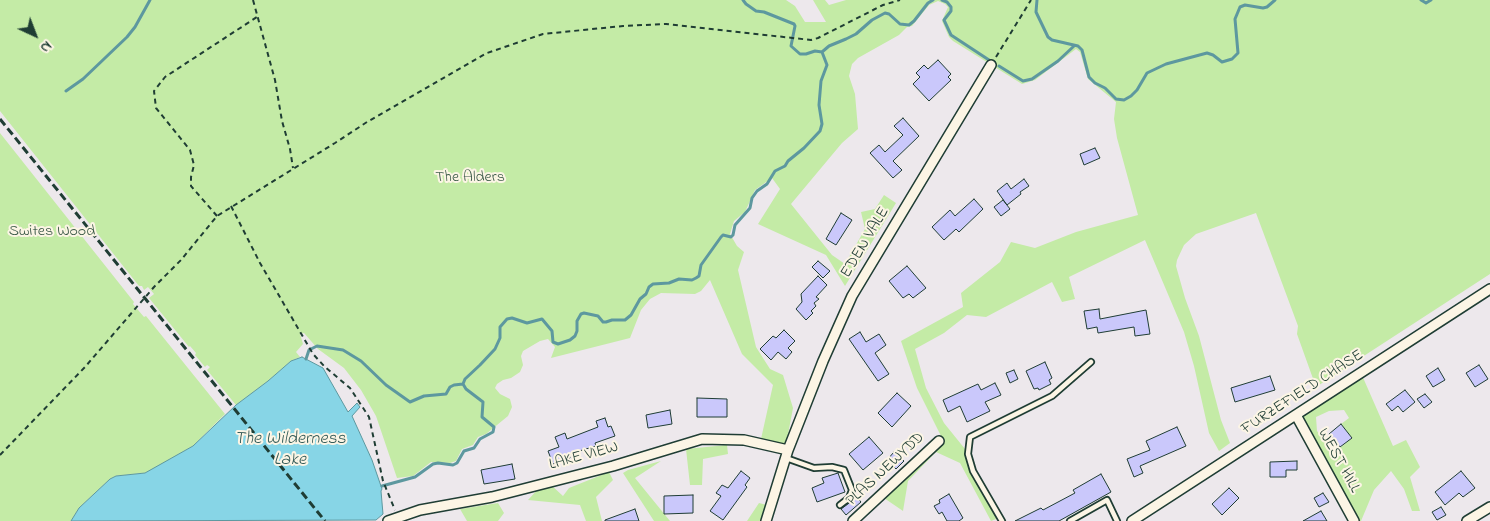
<!DOCTYPE html>
<style>
body{margin:0}
#map{position:relative;width:1490px;height:521px;overflow:hidden;background:#ede8ec;font-family:"Indie Flower",sans-serif}
canvas{display:block}
.north{position:absolute;left:10px;top:10px;width:50px;height:50px;-webkit-text-stroke:4px #fcf5e5;paint-order:stroke;rotate:137deg;font-size:14px;font-weight:700;line-height:20px;text-align:center;color:#1f3d34}
.north::after{content:'';display:block;margin:auto;width:18px;height:22px;background:#1f3d34;clip-path:polygon(50% 0,100% 100%,50% 72%,0 100%)}
</style>
<div id="map">
<canvas width="1490" height="521"></canvas>
<div class="north">N</div>
</div>
<script>
const c = document.querySelector('canvas').getContext('2d');
c.lineJoin = 'round';
function fill(path, color) {
  c.fillStyle = color;
  c.fill(path, 'evenodd');
}
function poly(rows) {
  const path = new Path2D();
  for (const r of rows) {
    path.moveTo(r[0], r[1]);
    for (let i = 2; i < r.length; i += 2) path.lineTo(r[i], r[i + 1]);
  }
  return path;
}
function strokePath(path, color, width, dash) {
  c.strokeStyle = color;
  c.lineWidth = width;
  c.lineCap = dash ? 'butt' : 'round';
  c.setLineDash(dash || []);
  c.stroke(path);
}
function drawText(font, color, halo, rows, align = 'center') {
  c.font = font + ' "Indie Flower",sans-serif';
  c.lineWidth = 4;
  c.setLineDash([]);
  c.textBaseline = 'middle';
  c.strokeStyle = halo;
  c.fillStyle = color;
  for (const [text, x, y, turn = 0] of rows) {
    c.save();
    c.translate(x, y);
    c.rotate((+turn || 0) * Math.PI / 180);
    c.textAlign = isNaN(turn) ? turn : align;
    if (halo) c.strokeText(text, 0, 0);
    c.fillText(text, 0, 0);
    c.restore();
  }
}
const green = poly([
 [0,0,786,0,795,6,805,22,826,22,813,0,825,0,829,5,846,0,1490,0,1490,274,1316,387,1297,334,1298,326,1256,213,1196,234,1184,245,1177,260,1176,266,1185,298,1199,336,1221,420,1230,443,1219,451,1209,433,1194,366,1184,332,1145,240,1069,277,1075,299,1062,302,1052,282,986,317,967,315,944,333,915,349,926,388,944,423,965,449,973,474,999,518,991,521,960,463,936,452,908,481,903,511,884,498,943,440,917,388,901,341,963,307,961,293,1000,262,1011,242,1035,248,1076,232,1138,215,1117,138,1114,119,1116,102,1088,79,1080,52,1076,49,1035,80,1022,84,953,41,949,37,942,21,948,7,945,4,938,1,929,5,912,26,907,27,899,35,858,58,852,64,849,76,855,94,858,129,842,143,791,204,832,255,845,264,865,229,861,212,875,209,884,195,896,203,845,286,826,255,758,224,780,189,772,178,755,190,745,212,734,221,730,234,737,246,744,252,738,270,756,347,770,369,783,375,793,408,786,445,761,439,773,385,742,354,710,280,701,291,695,294,661,293,650,299,641,310,630,338,551,358,555,347,548,339,540,341,523,351,521,356,523,365,520,372,511,378,503,380,497,384,495,388,500,394,510,399,512,407,508,416,486,434,478,437,473,445,462,449,456,461,450,463,431,462,413,476,397,478,376,416,361,390,344,368,318,349,304,333,300,334,303,344,296,352,300,357,291,361,268,381,236,405,207,370,210,367,207,365,205,367,195,355,196,353,190,346,189,347,149,298,154,294,148,287,144,290,142,286,139,286,0,111],
 [0,133,134,302,133,304,144,317,146,316,225,414,193,446,154,469,145,473,116,476,110,479,79,508,71,521,0,521],
 [1361,373,1393,446,1406,440,1420,467,1410,477,1420,511,1412,511,1404,489,1391,471,1374,490,1361,521,1354,521,1296,415],
 [1344,410,1349,418,1341,424,1352,438,1341,447,1338,445,1333,450,1317,431,1316,417,1329,411],
 [727,445,728,454,703,459,702,485,690,485,686,449],
 [661,461,635,478,670,521,654,521,623,473,628,470],
 [609,472,613,480,596,497,602,521,586,521,580,505,528,500,539,488,551,485,563,496,569,488],
 [498,503,504,513,498,521,467,521,460,509],
 [759,503,767,505,762,521,747,521]
]);
const water = poly([
 [302,357,323,368,348,412,357,403,360,407,352,416,372,460,382,489,381,491,383,514,376,520,71,521,79,508,110,479,116,476,145,473,193,446,236,405,268,381,291,361,302,357]
]);
const stream = poly([
 [743,0,746,4,756,11,764,12,794,24,795,26,791,46,800,54,806,54,815,51,822,52],
 [942,0,947,2,951,7,951,11,944,20,951,35,989,60],
 [1037,0,1036,12,1048,37,1052,40,1078,46,1082,50,1089,77,1095,83,1105,88,1116,99,1124,100,1131,96,1137,90,1147,73,1166,64,1207,53,1213,55,1222,62,1232,59,1238,53,1235,19,1240,7,1245,5,1263,8,1267,7,1275,0],
 [1421,0,1426,3,1431,0],
 [822,52,829,46,846,39,856,34,872,20,885,13,889,14,900,24,909,25,914,21,928,3,933,0],
 [999,66,1023,81,1032,79,1058,61,1074,46],
 [66,91,83,79,127,37,135,27,150,0],
 [306,359,309,350,317,346,343,350,361,361,386,385,410,402,424,396,446,394,450,387,454,385,463,384],
 [463,384,465,379,480,365,495,349,500,338,500,327,507,319,512,318,527,323,542,319,552,331,553,342,558,344,570,340,575,336,577,331,577,321,581,314,584,313,598,316,603,322,606,322,612,320,625,320,631,315,640,299,646,294,649,287,653,284,669,283,679,279,692,280,696,278,699,276,701,265,721,237,723,235,731,237,733,235,735,225,750,208,752,198,757,191,767,184,775,171,785,166,788,161,804,148,820,131,822,124,819,105,821,81,827,65,822,52],
 [382,486,415,477,433,464,438,463,453,465,457,463,464,451,474,448,480,439,493,432,494,427,482,417,483,402,466,389,463,384]
]);
const building = poly([
 [938,60,951,74,948,77,951,80,929,101,913,84,920,77,916,73,924,65,928,69,938,60],
 [903,118,919,136,893,161,902,170,893,178,870,153,879,145,885,152,903,135,894,126,903,118],
 [1095,148,1100,158,1084,165,1080,154,1095,148],
 [1024,179,1029,186,1020,192,1021,194,1007,205,997,191,1007,183,1011,189,1024,179],
 [974,199,983,209,959,232,956,229,944,240,932,227,950,210,955,216,974,199],
 [1003,200,1010,209,1001,216,994,207,1003,200],
 [841,213,852,220,836,245,826,239,841,213],
 [818,261,830,271,823,278,812,267,818,261],
 [907,266,926,288,913,298,909,294,903,298,889,281,907,266],
 [818,276,827,285,816,297,819,299,814,303,816,306,811,311,813,313,806,320,796,309,802,302,801,294,818,276],
 [1099,309,1100,319,1146,310,1150,334,1135,336,1134,327,1098,333,1097,327,1087,329,1084,311,1099,309],
 [784,330,795,341,788,348,792,352,786,359,778,352,771,360,760,349,773,336,776,338,784,330],
 [860,332,866,342,879,334,886,345,875,353,889,374,878,381,849,339,860,332],
 [1045,362,1052,378,1049,380,1051,384,1039,390,1038,388,1034,389,1026,371,1045,362],
 [1479,365,1488,379,1475,387,1466,373,1479,365],
 [1438,368,1445,380,1433,387,1426,376,1438,368],
 [1014,370,1018,379,1010,383,1006,373,1014,370],
 [1270,376,1275,390,1235,402,1231,388,1270,376],
 [995,383,1001,395,985,402,990,411,967,422,960,406,948,412,943,400,978,384,981,390,995,383],
 [1405,390,1415,402,1403,412,1398,406,1392,411,1386,404,1405,390],
 [897,393,911,406,892,427,878,413,897,393],
 [1425,394,1432,402,1424,408,1417,399,1425,394],
 [697,398,727,399,727,417,697,417,697,398],
 [670,410,672,424,648,428,646,415,670,410],
 [605,418,608,427,611,426,615,436,595,443,596,446,569,454,570,458,553,464,548,451,559,447,555,437,565,433,567,439,598,427,596,421,605,418],
 [1341,424,1352,438,1340,447,1329,434,1341,424],
 [1177,427,1186,446,1140,466,1143,473,1134,477,1127,459,1150,450,1146,441,1177,427],
 [869,437,883,453,863,470,849,454,869,437],
 [894,452,904,461,896,469,887,460,894,452],
 [1297,461,1297,470,1286,470,1286,477,1270,477,1270,462,1297,461],
 [512,464,515,479,484,484,481,470,512,464],
 [741,471,750,478,745,485,747,487,723,520,710,511,721,496,716,493,722,485,728,488,741,471],
 [1461,471,1475,488,1463,497,1459,493,1445,505,1435,492,1461,471],
 [838,473,845,492,817,502,812,488,824,483,822,478,838,473],
 [1101,474,1111,492,1059,521,1015,521,1041,508,1043,510,1075,493,1073,490,1101,474],
 [1229,488,1239,498,1222,515,1212,504,1229,488],
 [1323,493,1329,502,1319,507,1314,498,1323,493],
 [949,494,963,518,959,521,947,521,942,512,939,514,934,506,940,503,939,500,949,494],
 [693,495,693,513,664,514,664,496,693,495],
 [855,495,861,502,846,515,841,509,852,501,855,495],
 [1441,507,1446,515,1437,520,1432,512,1441,507],
 [635,509,639,521,605,521,605,520,635,509],
 [1321,511,1327,521,1303,521,1321,511]
]);
const path = poly([
 [253,0,275,80,282,121,290,149,293,168],
 [996,57,1031,0],
 [231,206,260,263,313,354,325,367,350,388,369,417,383,481,395,510],
 [217,216,191,186,191,177,194,165,190,150,156,108,154,91,165,77,257,17],
 [0,455,85,367,154,287,181,260,217,216,335,143,367,122,487,53,543,34,623,26,666,24,811,40,818,38,883,5,900,0]
]);
const lane = poly([
 [786,458,814,468,832,467,844,470,852,490,849,498,840,505],
 [1002,521,973,471,968,454,970,437,1052,396,1091,362],
 [1070,521,1107,500,1117,521]
]);
const street = poly([
 [1296,415,1354,521],
 [388,521,420,510,492,497,613,466,702,439,744,440,788,450],
 [766,521,788,450,823,361,852,296,991,65],
 [853,521,939,441],
 [1132,521,1490,289],
 [1467,521,1490,507]
]);
const rail = poly([
 [0,119,325,521]
]);
const parkNames = [
 ["The Alders",470,178],
 ["Swites Wood",52,232]
];
const streetNames = [
 ["EDEN VALE",866,243,-59],
 ["FURZEFIELD CHASE",1303,393,-33],
 ["LAKE VIEW",584,457,-15],
 ["WEST HILL",1338,461,61],
 ["PLAS NEWYDD",886,470,-43]
];
const waterNames = [
 ["The Wilderness",290,440],
 ["Lake",290,461]
];
fill(green, '#c4eba6');
fill(water, '#87d5e6');
strokePath(water, '#5d989f', 1);
strokePath(stream, '#5d989f', 3);
fill(building, '#cac8fb');
strokePath(building, '#1f3d34', 1);
strokePath(lane, '#1f3d34', 8);
strokePath(street, '#1f3d34', 12);
strokePath(path, '#1f3d34', 2, [5, 4]);
strokePath(lane, '#fcf5e5', 4.5);
strokePath(street, '#fcf5e5', 9);
strokePath(rail, '#1f3d34', 3, [8, 4]);
drawText('16px', '#385745', '#fcf5e5', parkNames);
drawText('16px', '#1f3d34', '#fcf5e5', streetNames);
drawText('italic 18px', '#345b58', '#fcf5e5', waterNames);
</script>
